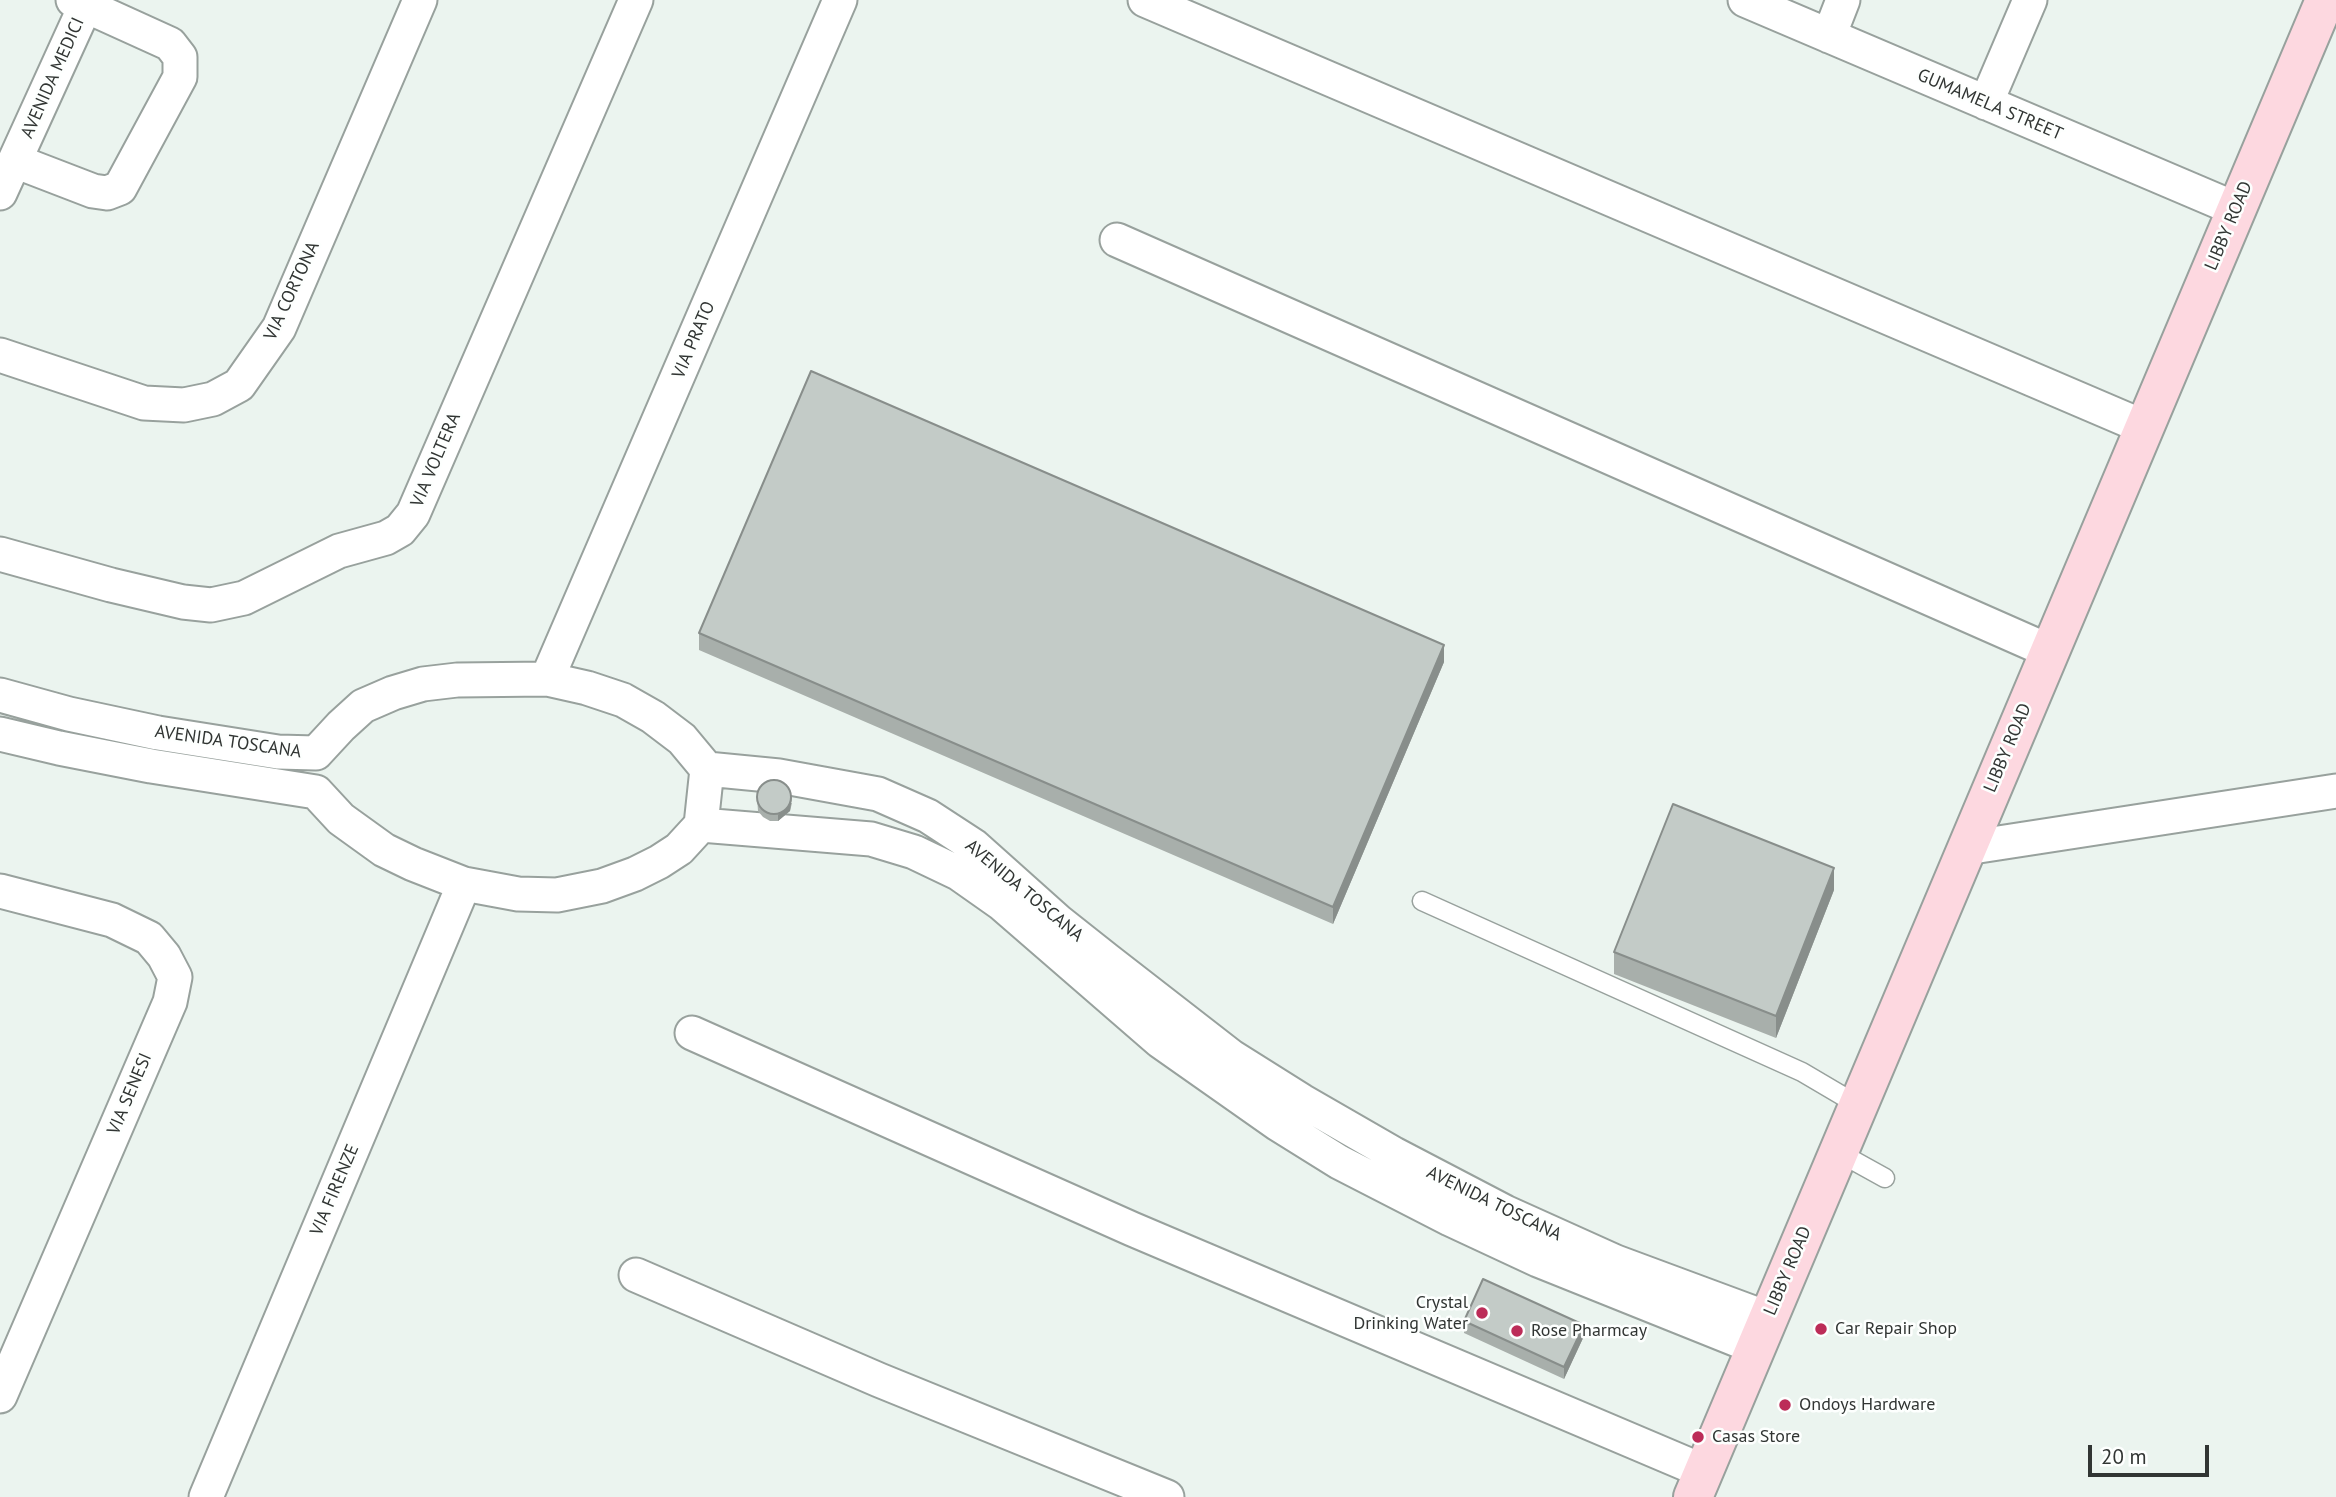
<!DOCTYPE html>
<style>
body{margin:0}
#map{position:relative;width:2336px;height:1497px;overflow:hidden;background:#ebf4ef;font-family:"PT Sans",sans-serif}
canvas{display:block}
.scale{position:absolute;left:2088px;top:1445px;width:121px;height:32px;box-sizing:border-box;border:4px solid #313533;border-top:0;padding-left:9px;font-size:21px;line-height:24px;white-space:nowrap;color:#313533;-webkit-text-stroke:5px #fdfffe;paint-order:stroke}
</style>
<div id="map">
<canvas width="2336" height="1497"></canvas>
<div class="scale">20 m</div>
</div>
<script>
const c = document.querySelector('canvas').getContext('2d');
c.lineJoin = 'round';
function poly(rows) {
  const path = new Path2D();
  for (const r of rows) {
    if (r.length === 3) {
      path.moveTo(r[0] + r[2], r[1]);
      path.arc(r[0], r[1], r[2], 0, 2 * Math.PI);
      continue;
    }
    path.moveTo(r[0], r[1]);
    for (let i = 2; i < r.length; i += 2) path.lineTo(r[i], r[i + 1]);
  }
  return path;
}
function strokePath(path, color, width, dash) {
  c.strokeStyle = color;
  c.lineWidth = width;
  c.lineCap = dash ? 'butt' : 'round';
  c.setLineDash(dash || []);
  c.stroke(path);
}
function fill(path, color) {
  c.fillStyle = color;
  c.fill(path, 'evenodd');
}
function drawText(font, color, halo, rows, align = 'center') {
  c.font = font + ' "PT Sans",sans-serif';
  c.lineWidth = 5;
  c.setLineDash([]);
  c.textBaseline = 'middle';
  c.strokeStyle = halo;
  c.fillStyle = color;
  for (const [text, x, y, turn = 0] of rows) {
    c.save();
    c.translate(x, y);
    c.rotate((+turn || 0) * Math.PI / 180);
    c.textAlign = isNaN(turn) ? turn : align;
    if (halo) c.strokeText(text, 0, 0);
    c.fillText(text, 0, 0);
    c.restore();
  }
}
const service = poly([
 [1422,901,1802,1072,1858,1105],
 [1838,1152,1885,1178]
]);
const minor = poly([
 [1145,0,2144,427],
 [1745,0,2236,209],
 [1829,36,1843,0],
 [1986,103,2030,0],
 [15,161,93,191,107,193,120,188,180,77,180,57,170,44,73,0],
 [0,193,88,0],
 [1117,240,2049,651],
 [0,355,144,403,184,405,213,399,239,385,279,328,420,0],
 [0,554,111,585,183,602,211,605,244,598,339,551,386,538,400,530,413,514,636,0],
 [547,679,840,0],
 [0,695,69,714,158,733,278,752,316,753],
 [0,734,59,748,151,766,316,792,341,819,384,850,413,864,464,884,518,894,557,895,602,886,635,874,659,862,679,849,701,825],
 [316,753,341,726,363,706,393,693,423,684,457,680,547,679,587,688,623,700,653,717,682,739,707,769,779,776,878,794,928,816,974,846,1059,922,1107,960,1232,1057,1302,1101,1394,1154,1505,1212,1616,1262,1767,1318],
 [701,825,871,839,914,852,958,873,1002,904,1160,1041,1278,1124,1339,1162,1450,1219,1538,1260,1755,1347],
 [701,825,707,769],
 [1966,848,2336,791],
 [0,891,112,920,149,938,164,956,175,977,170,1002,0,1396],
 [692,1033,1132,1229,1703,1471],
 [636,1275,879,1380,1167,1497],
 [206,1497,464,884]
]);
const secondary = poly([
 [1693,1497,2325,0]
]);
const wall = poly([
 [699,633,1444,662,1333,924,699,650],
 [757,797,792,803,790,811,778,821,770,821,763,817,758,811],
 [1834,890,1776,1038,1614,974,1614,952],
 [1464,1321,1584,1336,1564,1379,1464,1333]
]);
const shadedWall = poly([
 [1444,645,1444,662,1333,924,1333,907],
 [792,797,790,811,778,821,778,815],
 [1834,868,1834,890,1776,1038,1776,1016],
 [1584,1325,1584,1336,1564,1379,1564,1367]
]);
const building = poly([
 [811,371,1444,645,1333,907,699,633,811,371],
 [774,797,17],
 [1673,804,1834,868,1776,1016,1614,952,1673,804],
 [1483,1279,1584,1325,1564,1367,1464,1321,1483,1279]
]);
const markers = [
 [1482,1313,7,"#bc2c58"],
 [1821,1329,7,"#bc2c58"],
 [1517,1331,7,"#bc2c58"],
 [1785,1405,7,"#bc2c58"],
 [1698,1437,7,"#bc2c58"]
];
const streetNames = [
 ["AVENIDA MEDICI",53,78,-66],
 ["GUMAMELA STREET",1990,105,23],
 ["LIBBY ROAD",2229,226,-67],
 ["VIA CORTONA",292,291,-65],
 ["VIA PRATO",694,340,-67],
 ["VIA VOLTERA",436,460,-67],
 ["AVENIDA TOSCANA",228,742,8],
 ["LIBBY ROAD",2008,748,-67],
 ["AVENIDA TOSCANA",1024,891,40],
 ["VIA SENESI",130,1094,-67],
 ["VIA FIRENZE",335,1190,-67],
 ["AVENIDA TOSCANA",1494,1204,26],
 ["LIBBY ROAD",1788,1271,-67]
];
const poiNames = [
 ["Crystal",1468,1303,"right"],
 ["Drinking Water",1468,1324,"right"],
 ["Car Repair Shop",1835,1329],
 ["Rose Pharmcay",1531,1331],
 ["Ondoys Hardware",1799,1405],
 ["Casas Store",1712,1437]
];
strokePath(service, '#98a19d', 21);
strokePath(minor, '#98a19d', 37);
strokePath(secondary, '#98a19d', 42);
strokePath(service, '#fff', 18);
strokePath(minor, '#fff', 33);
strokePath(secondary, '#fdd8e0', 38);
fill(wall, '#a8afab');
fill(shadedWall, '#888e8b');
fill(building, '#c3cbc7');
strokePath(building, '#888e8b', 2);
for (const [x, y, r, color] of markers) {
  const dot = new Path2D();
  dot.arc(x, y, r, 0, 2 * Math.PI);
  c.fillStyle = color;
  c.fill(dot);
  strokePath(dot, '#fdfffe', 2.5);
}
drawText('18px', '#313533', '#fdfffe', streetNames);
drawText('18px', '#313533', '#fdfffe', poiNames, 'left');
</script>
